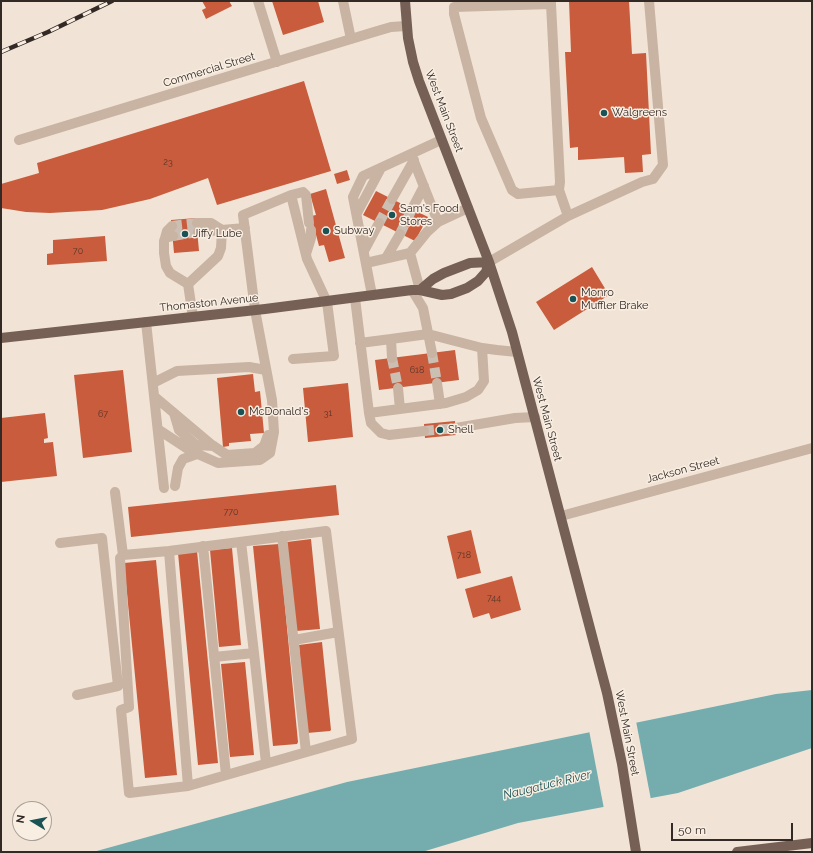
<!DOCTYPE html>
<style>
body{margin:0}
#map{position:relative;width:813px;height:853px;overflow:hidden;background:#f1e4d6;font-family:Raleway,sans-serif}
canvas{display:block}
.frame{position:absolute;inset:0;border:2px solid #332925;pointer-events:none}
.north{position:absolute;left:12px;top:801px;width:40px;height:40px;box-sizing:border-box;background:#f9eee2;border:1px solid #aa9f96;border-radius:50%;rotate:280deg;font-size:11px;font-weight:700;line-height:16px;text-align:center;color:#332925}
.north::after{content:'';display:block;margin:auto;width:14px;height:18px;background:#1a5356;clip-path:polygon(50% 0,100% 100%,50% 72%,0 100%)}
.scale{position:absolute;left:671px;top:823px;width:122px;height:18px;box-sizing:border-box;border:2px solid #332925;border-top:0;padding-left:5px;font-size:12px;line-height:14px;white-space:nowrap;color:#332925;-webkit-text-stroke:3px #f9eee2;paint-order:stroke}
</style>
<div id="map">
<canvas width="813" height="853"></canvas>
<div class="frame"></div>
<div class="north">N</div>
<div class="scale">50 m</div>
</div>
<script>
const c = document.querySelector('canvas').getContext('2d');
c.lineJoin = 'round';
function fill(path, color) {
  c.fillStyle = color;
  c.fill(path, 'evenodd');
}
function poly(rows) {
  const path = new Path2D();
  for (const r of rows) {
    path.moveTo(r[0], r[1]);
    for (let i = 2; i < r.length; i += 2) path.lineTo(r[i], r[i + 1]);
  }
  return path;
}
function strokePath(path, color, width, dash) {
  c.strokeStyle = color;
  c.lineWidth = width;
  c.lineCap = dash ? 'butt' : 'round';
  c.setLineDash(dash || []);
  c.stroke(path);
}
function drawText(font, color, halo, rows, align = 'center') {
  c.font = font + ' Raleway,sans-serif';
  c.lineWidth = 3;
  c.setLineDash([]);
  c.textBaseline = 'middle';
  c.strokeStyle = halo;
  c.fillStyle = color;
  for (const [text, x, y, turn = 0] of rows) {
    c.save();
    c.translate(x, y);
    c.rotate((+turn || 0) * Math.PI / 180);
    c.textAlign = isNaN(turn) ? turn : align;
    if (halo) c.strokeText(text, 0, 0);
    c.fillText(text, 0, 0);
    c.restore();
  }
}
const water = poly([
 [812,690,812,748,678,793,518,823,422,852,93,852,347,782,776,694]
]);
const pier = poly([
 [636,721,651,800,604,809,589,730]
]);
const building = poly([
 [202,1,229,1,232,6,206,19,202,10,206,8],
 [272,1,318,1,324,22,283,35],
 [569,1,629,1,632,54,646,53,651,154,642,155,643,172,625,173,624,157,578,160,578,147,570,148,565,52,571,52],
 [304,81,331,171,217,205,208,178,150,199,102,210,50,213,26,212,1,208,1,184,39,173,37,163],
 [347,170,350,180,337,184,334,174],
 [326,189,345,258,329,262,324,245,319,246,311,216,316,215,310,194],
 [376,191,428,217,415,241,363,215],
 [196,218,199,251,174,253,171,220],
 [105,236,107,261,47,265,47,254,53,253,53,240],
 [592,267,609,295,554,330,536,302],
 [455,350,459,380,379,390,375,360],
 [123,370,132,452,83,458,74,375],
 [253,374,255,392,260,391,264,433,250,434,251,441,229,443,229,446,223,447,217,378],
 [348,383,353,437,308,442,303,388],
 [45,413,48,438,44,439,44,443,53,442,57,476,1,482,1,418],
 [455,421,456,435,425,438,424,424],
 [336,485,339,515,131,537,128,507],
 [471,530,481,573,457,579,447,536],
 [311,539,320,629,296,631,287,542],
 [279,544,298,742,297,744,273,746,253,546],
 [232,548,241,645,219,647,210,550],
 [197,551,218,763,198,765,178,553],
 [156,560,177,775,145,778,124,563],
 [512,576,521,610,491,619,489,613,473,618,465,589],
 [322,642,331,730,330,731,307,733,299,645],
 [245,662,254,755,230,757,221,664]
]);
const minorTunnel = poly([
 [379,223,392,199],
 [172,226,197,223],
 [400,234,412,209],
 [173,236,198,232],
 [432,353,437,383],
 [392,358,398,388],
 [424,431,456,428]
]);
const minor = poly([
 [258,1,277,62],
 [343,1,351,39],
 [551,1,551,4,454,7,454,14,481,118,512,190,518,194,559,190,568,216],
 [551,4,560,182,559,190],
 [19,140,374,32,391,27,406,26],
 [291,195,303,192,306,195,309,223],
 [392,199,414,160],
 [412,209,424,186],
 [357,213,381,168],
 [438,222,468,208],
 [197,223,211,223,222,230],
 [198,232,245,228],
 [173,236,165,238,164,241,164,253,166,266,170,273,188,284],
 [165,238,167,231,172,226],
 [364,251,379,223],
 [410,253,420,290],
 [306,254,311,238,311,230],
 [386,258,400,234],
 [489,262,568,216,642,182,653,179,663,165,649,1],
 [366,263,410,253,427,232,438,222,411,154],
 [188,284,218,256,221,248,222,230],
 [188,284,193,317],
 [412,290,423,308,432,353],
 [372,295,353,197,363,176,441,140],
 [355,298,369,413,446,403,466,397,478,390,484,381,482,348],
 [146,322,164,488],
 [391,339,428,334,482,348,497,350,517,352],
 [360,343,391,339,392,358],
 [153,383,177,371,249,367,266,370],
 [437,383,440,404],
 [398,388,400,409],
 [155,397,212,445,227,455,255,453,264,446,268,435],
 [174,413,179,430,196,445,214,446],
 [369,413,371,423,381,433,389,435,424,431],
 [456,428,515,418,535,417],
 [159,430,191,451,218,463,260,460,270,453,274,432,272,400,255,310,243,215,291,195,307,259,327,302,334,356,293,359],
 [175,486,178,468,183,459,197,454],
 [115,492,123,555,169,551,326,531,352,739,188,786,169,551],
 [561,516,812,448],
 [282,536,306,752],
 [60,543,102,538,118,686,77,695],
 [203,546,226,775],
 [123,555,120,558,129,707,121,710,129,793,188,786],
 [294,640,338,632],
 [254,653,266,763],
 [214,657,254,653,241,542]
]);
const major = poly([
 [405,1,408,38,413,62,419,81,489,262,512,332,607,693,622,764,636,852],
 [420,290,433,279,444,273,470,263,489,262],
 [1,338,265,309,412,290,420,290,442,295,451,294,467,288,478,281,486,272,489,262],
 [737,852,812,843]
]);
const rail = poly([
 [1,52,48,32,112,1]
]);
const markers = [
 [604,113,4,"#1a5356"],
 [392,215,4,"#1a5356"],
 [326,231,4,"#1a5356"],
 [185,234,4,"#1a5356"],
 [573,299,4,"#1a5356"],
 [241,412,4,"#1a5356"],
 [440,430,4,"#1a5356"]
];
const numberNames = [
 ["23",168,162],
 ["70",78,251],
 ["618",417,370],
 ["31",328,413],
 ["67",103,414],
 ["770",231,512],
 ["718",464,555],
 ["744",494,598]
];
const streetNames = [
 ["Commercial Street",209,70,-17],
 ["West Main Street",444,111,69],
 ["Thomaston Avenue",209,303,-6],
 ["West Main Street",547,419,75],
 ["Jackson Street",683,470,-15],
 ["West Main Street",627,733,79]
];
const poiNames = [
 ["Walgreens",612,113],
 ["Sam's Food",400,209],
 ["Stores",400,222],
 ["Subway",334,231],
 ["Jiffy Lube",193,234],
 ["Monro",581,293],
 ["Muffler Brake",581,306],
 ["McDonald's",249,412],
 ["Shell",448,430]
];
const waterNames = [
 ["Naugatuck River",547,785,-14]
];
fill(water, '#75adaf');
fill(pier, '#f1e4d6');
fill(building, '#c95c3c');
strokePath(minorTunnel, '#cbbfb3', 10, [10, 5]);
strokePath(minor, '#c9b3a2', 10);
strokePath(major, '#766055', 10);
strokePath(rail, '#332925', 4.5);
strokePath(rail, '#f9eee2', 3, [9]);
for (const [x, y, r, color] of markers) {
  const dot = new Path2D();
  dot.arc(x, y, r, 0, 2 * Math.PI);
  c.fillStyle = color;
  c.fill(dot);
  strokePath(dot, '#f9eee2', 1.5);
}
drawText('9px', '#58362b', null, numberNames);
drawText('11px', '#332925', '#f9eee2', streetNames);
drawText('11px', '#332925', '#f9eee2', poiNames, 'left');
drawText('italic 12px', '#1a5356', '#f9eee2', waterNames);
</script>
